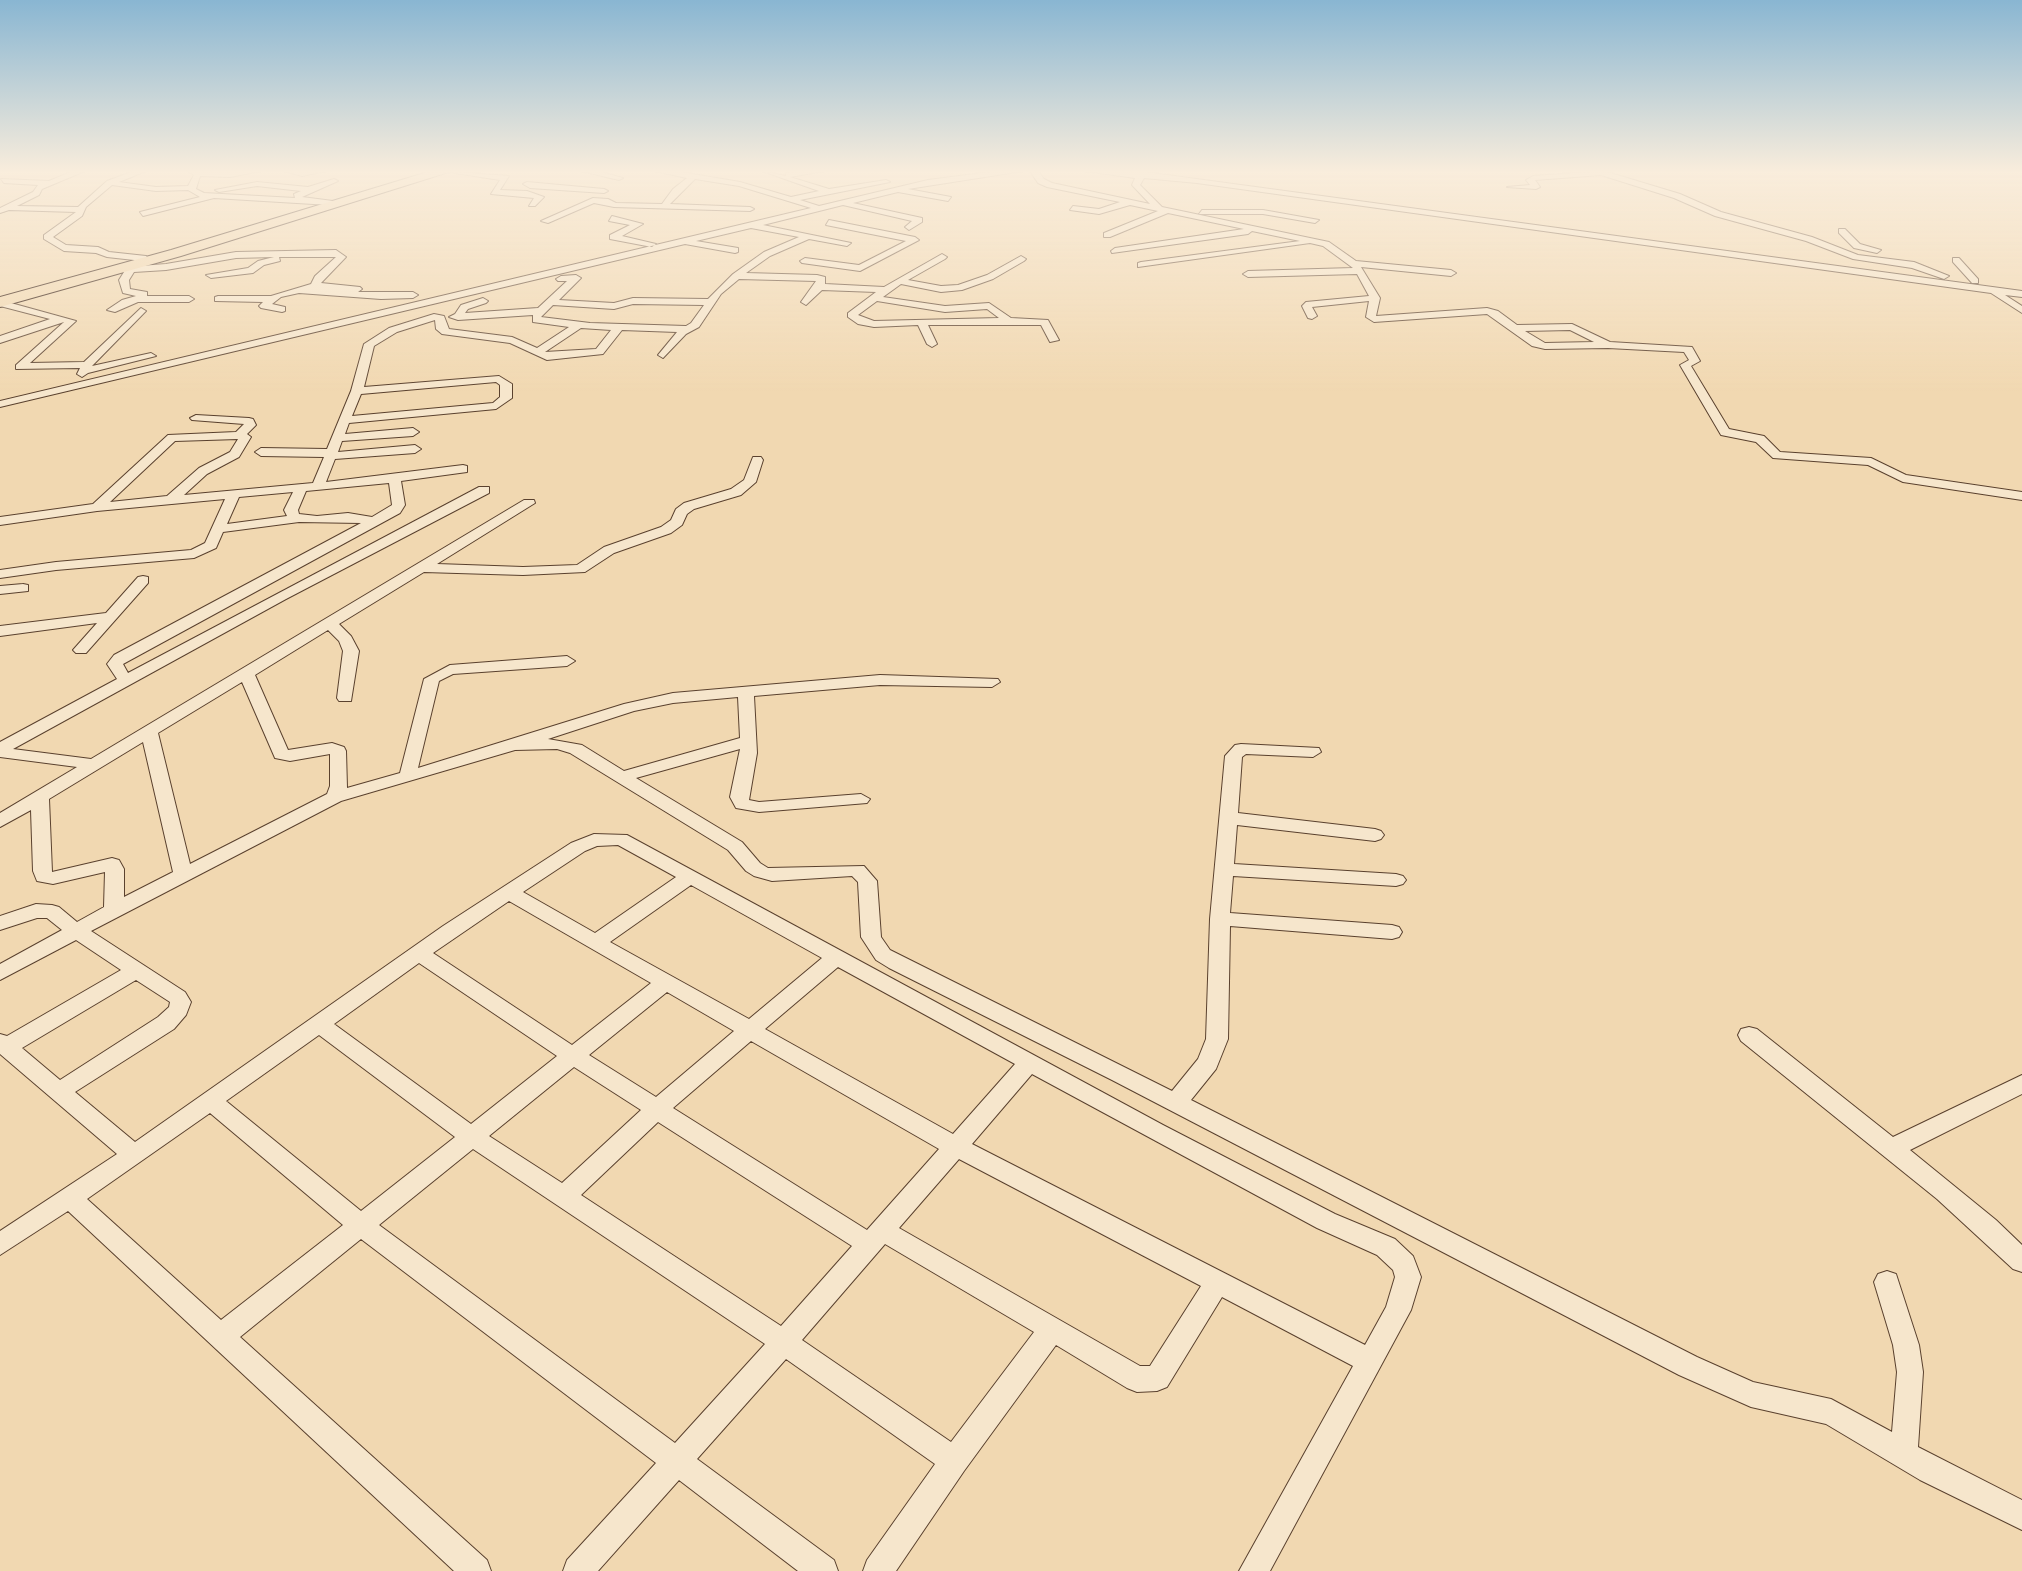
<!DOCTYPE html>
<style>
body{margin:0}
canvas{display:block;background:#f1d8b1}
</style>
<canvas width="2022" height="1571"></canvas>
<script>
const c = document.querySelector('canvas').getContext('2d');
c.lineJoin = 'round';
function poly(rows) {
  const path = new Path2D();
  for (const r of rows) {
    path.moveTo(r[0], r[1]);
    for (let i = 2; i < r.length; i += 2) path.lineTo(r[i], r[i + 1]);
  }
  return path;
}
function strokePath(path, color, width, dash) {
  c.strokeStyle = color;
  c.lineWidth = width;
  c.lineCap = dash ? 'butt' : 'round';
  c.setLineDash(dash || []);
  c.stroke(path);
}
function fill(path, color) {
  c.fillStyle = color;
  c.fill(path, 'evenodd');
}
const minor = poly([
 [73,171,85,171,42,189,39,195,17,206,78,207,107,181,134,171,146,171,119,182,156,187,188,186,194,175,188,171,261,171,230,177,200,176,196,189,204,193,295,198,294,194,301,191,257,186,219,192,215,190,257,182,308,187,334,179,338,181,302,197,333,201,330,205,214,198,143,216,140,212,200,197,188,190,156,191,112,185,86,207,82,216,53,237,66,245,98,247,109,252,146,256,148,258,143,261,107,257,96,253,64,251,44,239,44,235,76,212,9,210,0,213,0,208,33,192,38,185,4,183,1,179,49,181,73,171],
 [284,171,302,172,326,171,302,176,284,171],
 [442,171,509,176,500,190,527,191,544,197,535,206,529,206,534,198,491,194,500,180,442,171],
 [581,171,597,171,623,178,619,180,581,171],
 [655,171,675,171,740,182,791,197,819,191,762,171,786,176,786,173,800,171,824,171,790,177,829,189,886,180,890,182,800,200,819,206,928,180,998,171,1023,171,908,189,951,197,948,201,898,192,853,203,922,218,922,222,909,230,905,227,912,221,843,205,763,225,851,243,847,246,809,239,770,256,746,273,817,275,825,277,825,284,884,287,942,254,947,257,945,259,908,280,941,286,958,285,987,275,1021,256,1026,259,1024,261,993,279,962,290,941,292,901,284,883,297,945,306,989,303,1011,318,1048,320,1059,340,1050,342,1041,325,928,325,937,344,932,347,927,344,918,325,874,327,858,324,848,317,848,313,876,292,822,290,806,305,801,302,816,281,739,279,721,294,699,327,686,334,663,358,658,355,677,332,622,330,603,354,547,360,510,343,442,334,436,329,435,320,397,332,374,346,364,387,499,376,512,384,512,398,496,409,349,423,345,434,413,428,419,432,413,436,342,441,338,452,415,445,421,449,415,453,335,459,326,482,463,465,467,466,467,472,401,481,405,505,400,513,123,664,128,673,479,487,489,487,489,493,286,599,13,749,91,759,524,500,534,500,535,503,437,564,523,567,577,565,604,547,661,527,671,520,676,509,684,503,731,489,744,480,753,457,761,457,763,460,756,482,741,495,694,509,687,514,682,525,671,533,614,553,585,572,523,575,424,572,339,624,351,636,359,651,351,701,339,701,337,698,343,651,339,641,328,630,255,675,288,750,332,743,344,747,346,751,347,788,400,773,424,679,450,665,567,656,575,661,567,666,453,674,439,681,418,768,624,704,673,693,880,675,998,679,1000,682,992,687,880,685,754,696,757,753,749,800,759,802,861,794,870,799,867,803,759,812,736,808,730,797,740,749,636,778,742,842,760,863,768,868,864,866,877,881,881,937,890,950,1172,1091,1198,1059,1206,1039,1210,919,1225,756,1235,745,1241,744,1319,748,1321,752,1313,757,1246,754,1242,757,1238,813,1375,829,1381,831,1384,835,1381,839,1375,841,1237,825,1234,864,1396,874,1403,876,1406,880,1403,884,1396,886,1233,876,1230,913,1392,925,1399,927,1402,932,1399,937,1392,939,1230,926,1228,1039,1216,1069,1191,1100,1697,1357,1753,1382,1831,1399,1892,1432,1897,1372,1893,1345,1874,1282,1878,1274,1887,1271,1896,1274,1919,1345,1923,1372,1918,1447,2022,1500,2022,1530,1920,1480,1826,1424,1751,1407,1679,1375,1112,1080,889,968,876,960,861,937,858,882,852,876,772,881,754,876,746,871,728,850,570,753,557,749,515,750,341,801,91,931,185,992,191,1002,186,1015,174,1029,75,1092,135,1142,443,926,571,843,594,834,627,835,1163,1125,1335,1214,1395,1239,1413,1256,1421,1277,1411,1310,1270,1571,1239,1571,1353,1366,1222,1297,1167,1387,1157,1391,1137,1392,1127,1388,1056,1345,964,1471,896,1571,863,1571,867,1560,935,1464,786,1359,697,1459,834,1560,838,1571,798,1571,679,1480,598,1571,563,1571,567,1560,656,1463,361,1239,240,1337,487,1560,491,1571,454,1571,68,1211,0,1255,0,1231,117,1154,0,1054,0,1034,7,1036,121,970,76,940,0,980,0,964,62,930,47,918,37,918,0,930,0,916,36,904,52,905,59,907,77,922,104,907,105,872,53,884,37,881,33,871,31,810,0,827,0,813,77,767,0,757,0,742,117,679,107,664,114,655,361,523,299,522,223,532,216,548,194,558,56,570,0,578,0,570,56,562,191,550,205,543,225,499,97,511,0,525,0,517,93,504,168,435,236,432,244,424,192,420,190,418,196,415,249,418,253,419,256,425,247,434,251,437,239,457,207,474,184,495,313,483,324,457,261,456,255,452,261,448,327,449,351,391,364,344,389,328,434,314,444,316,449,329,512,337,537,348,569,327,533,322,533,315,458,320,449,317,455,314,461,305,483,298,488,301,486,303,468,309,465,313,538,308,567,281,558,281,556,279,561,276,576,275,581,278,559,300,614,303,633,298,708,299,733,274,764,252,799,237,751,228,696,241,738,248,738,252,735,253,685,244,0,407,0,401,811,208,739,186,695,179,670,204,750,207,754,209,750,211,614,207,594,203,548,223,541,221,593,198,608,199,616,203,662,204,673,189,687,178,655,171],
 [877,301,945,312,987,309,999,318,874,321,858,315,877,301],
 [633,304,704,305,691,323,686,326,590,323,541,317,553,305,614,309,633,304],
 [581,328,611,330,596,349,545,352,581,328],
 [496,382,500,385,500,397,493,403,352,416,361,394,496,382],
 [238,439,230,452,199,468,167,496,110,502,175,441,238,439],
 [389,483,392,505,372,517,348,513,317,516,299,514,298,510,306,491,389,483],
 [293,492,284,510,287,516,227,524,239,497,293,492],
 [242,682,275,758,290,761,330,754,330,786,327,794,190,864,158,733,242,682],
 [738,697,740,738,624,771,582,745,548,739,634,711,673,703,738,697],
 [143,742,173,872,124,897,124,869,119,860,112,858,52,872,49,799,143,742],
 [618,845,676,877,595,933,523,892,585,851,597,846,618,845],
 [691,885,822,958,749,1019,610,942,691,885],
 [509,901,651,983,572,1045,433,953,509,901],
 [419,963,557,1056,471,1124,334,1024,419,963],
 [838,967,1015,1064,953,1134,765,1029,838,967],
 [136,980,170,1002,169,1007,158,1017,60,1080,22,1048,136,980],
 [667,992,734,1031,656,1097,589,1055,667,992],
 [319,1035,455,1137,361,1211,226,1101,319,1035],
 [751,1041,939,1149,867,1230,673,1108,751,1041],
 [574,1067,641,1110,562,1183,489,1136,574,1067],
 [1032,1074,1317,1228,1377,1255,1393,1270,1395,1277,1386,1307,1365,1345,972,1144,1032,1074],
 [210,1113,343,1225,221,1320,87,1199,210,1113],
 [658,1122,852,1246,781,1326,581,1195,658,1122],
 [473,1149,765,1344,675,1443,379,1225,473,1149],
 [959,1159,1201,1286,1150,1366,1140,1366,899,1228,959,1159],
 [885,1244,1034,1332,951,1442,802,1340,885,1244],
 [1030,171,1038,171,1044,179,1052,183,1150,204,1132,185,1135,178,1085,171,1145,172,2022,291,2022,297,2005,295,2022,306,2022,313,1991,293,1197,183,1144,178,1140,185,1162,207,1329,242,1356,261,1451,270,1456,273,1451,276,1361,267,1380,298,1376,316,1487,308,1498,311,1517,325,1572,324,1610,342,1692,347,1700,361,1691,366,1729,429,1764,436,1780,452,1871,458,1906,475,2022,492,2022,500,1903,482,1868,465,1773,458,1756,442,1721,435,1680,365,1689,360,1684,352,1608,348,1545,349,1532,346,1487,314,1374,322,1366,317,1369,301,1312,307,1317,316,1312,319,1308,318,1302,306,1306,302,1369,296,1357,274,1248,277,1243,274,1248,271,1353,268,1323,246,1310,243,1138,267,1138,263,1141,262,1300,241,1252,231,1248,234,1112,253,1111,251,1115,248,1244,229,1168,213,1110,237,1104,237,1104,233,1158,211,1130,205,1099,214,1070,210,1073,206,1099,209,1120,202,1047,187,1038,183,1030,171],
 [1570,330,1594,342,1545,343,1525,331,1570,330],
 [1604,171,1680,194,1721,212,1812,237,1858,255,1914,262,1949,276,1944,279,1912,268,1853,259,1806,241,1715,216,1674,198,1601,175,1535,180,1540,187,1536,189,1507,187,1530,185,1526,180,1533,176,1604,171],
 [527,182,604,189,608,191,604,193,530,188,523,184,527,182],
 [1202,210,1263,210,1319,220,1315,223,1263,214,1199,214,1202,210],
 [612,216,643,224,622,236,656,244,652,247,610,239,610,235,630,225,609,221,612,216],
 [829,220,915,237,919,240,860,271,802,263,800,261,805,258,859,265,906,241,826,225,829,220],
 [1839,229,1845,229,1860,244,1881,250,1877,253,1854,248,1839,233,1839,229],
 [336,250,346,257,321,283,360,287,362,289,358,292,413,292,418,295,413,298,381,299,299,293,281,297,272,304,285,307,285,311,282,312,261,308,259,306,263,302,215,301,215,297,218,296,271,296,311,284,315,276,336,257,279,257,280,261,264,265,253,273,211,278,206,275,248,268,258,261,274,257,236,258,166,270,134,272,129,280,130,289,147,292,147,296,189,296,194,299,189,302,138,302,115,312,107,310,122,300,136,296,123,293,119,280,124,272,114,272,114,268,166,264,236,252,336,250],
 [1953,258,1959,258,1978,279,1978,283,1972,283,1953,262,1953,258],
 [0,300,76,321,30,363,84,362,141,308,146,311,144,313,92,366,151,353,156,356,88,373,82,377,77,374,80,368,16,369,16,365,64,322,0,343,0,336,50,319,0,306,0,300],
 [143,576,148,577,148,583,86,653,76,653,73,650,97,623,0,636,0,626,106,613,138,577,143,576],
 [23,584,28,585,28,591,0,594,0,586,23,584],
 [1749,1027,1757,1029,1893,1137,2022,1075,2022,1094,1910,1150,1996,1220,2022,1245,2022,1272,2013,1269,1937,1199,1741,1041,1738,1035,1741,1029,1749,1027]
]);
const trunk = poly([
 [431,171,452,171,181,256,0,307,0,297,171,250,431,171]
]);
strokePath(minor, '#5a412e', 2);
strokePath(trunk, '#270f03', 2);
fill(minor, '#f6e6cc');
fill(trunk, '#f1d8b1');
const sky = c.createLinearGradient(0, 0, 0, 391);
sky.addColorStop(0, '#89b6d2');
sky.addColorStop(0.44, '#f9eddc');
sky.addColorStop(1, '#f9eddc00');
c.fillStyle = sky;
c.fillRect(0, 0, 2022, 391);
</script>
